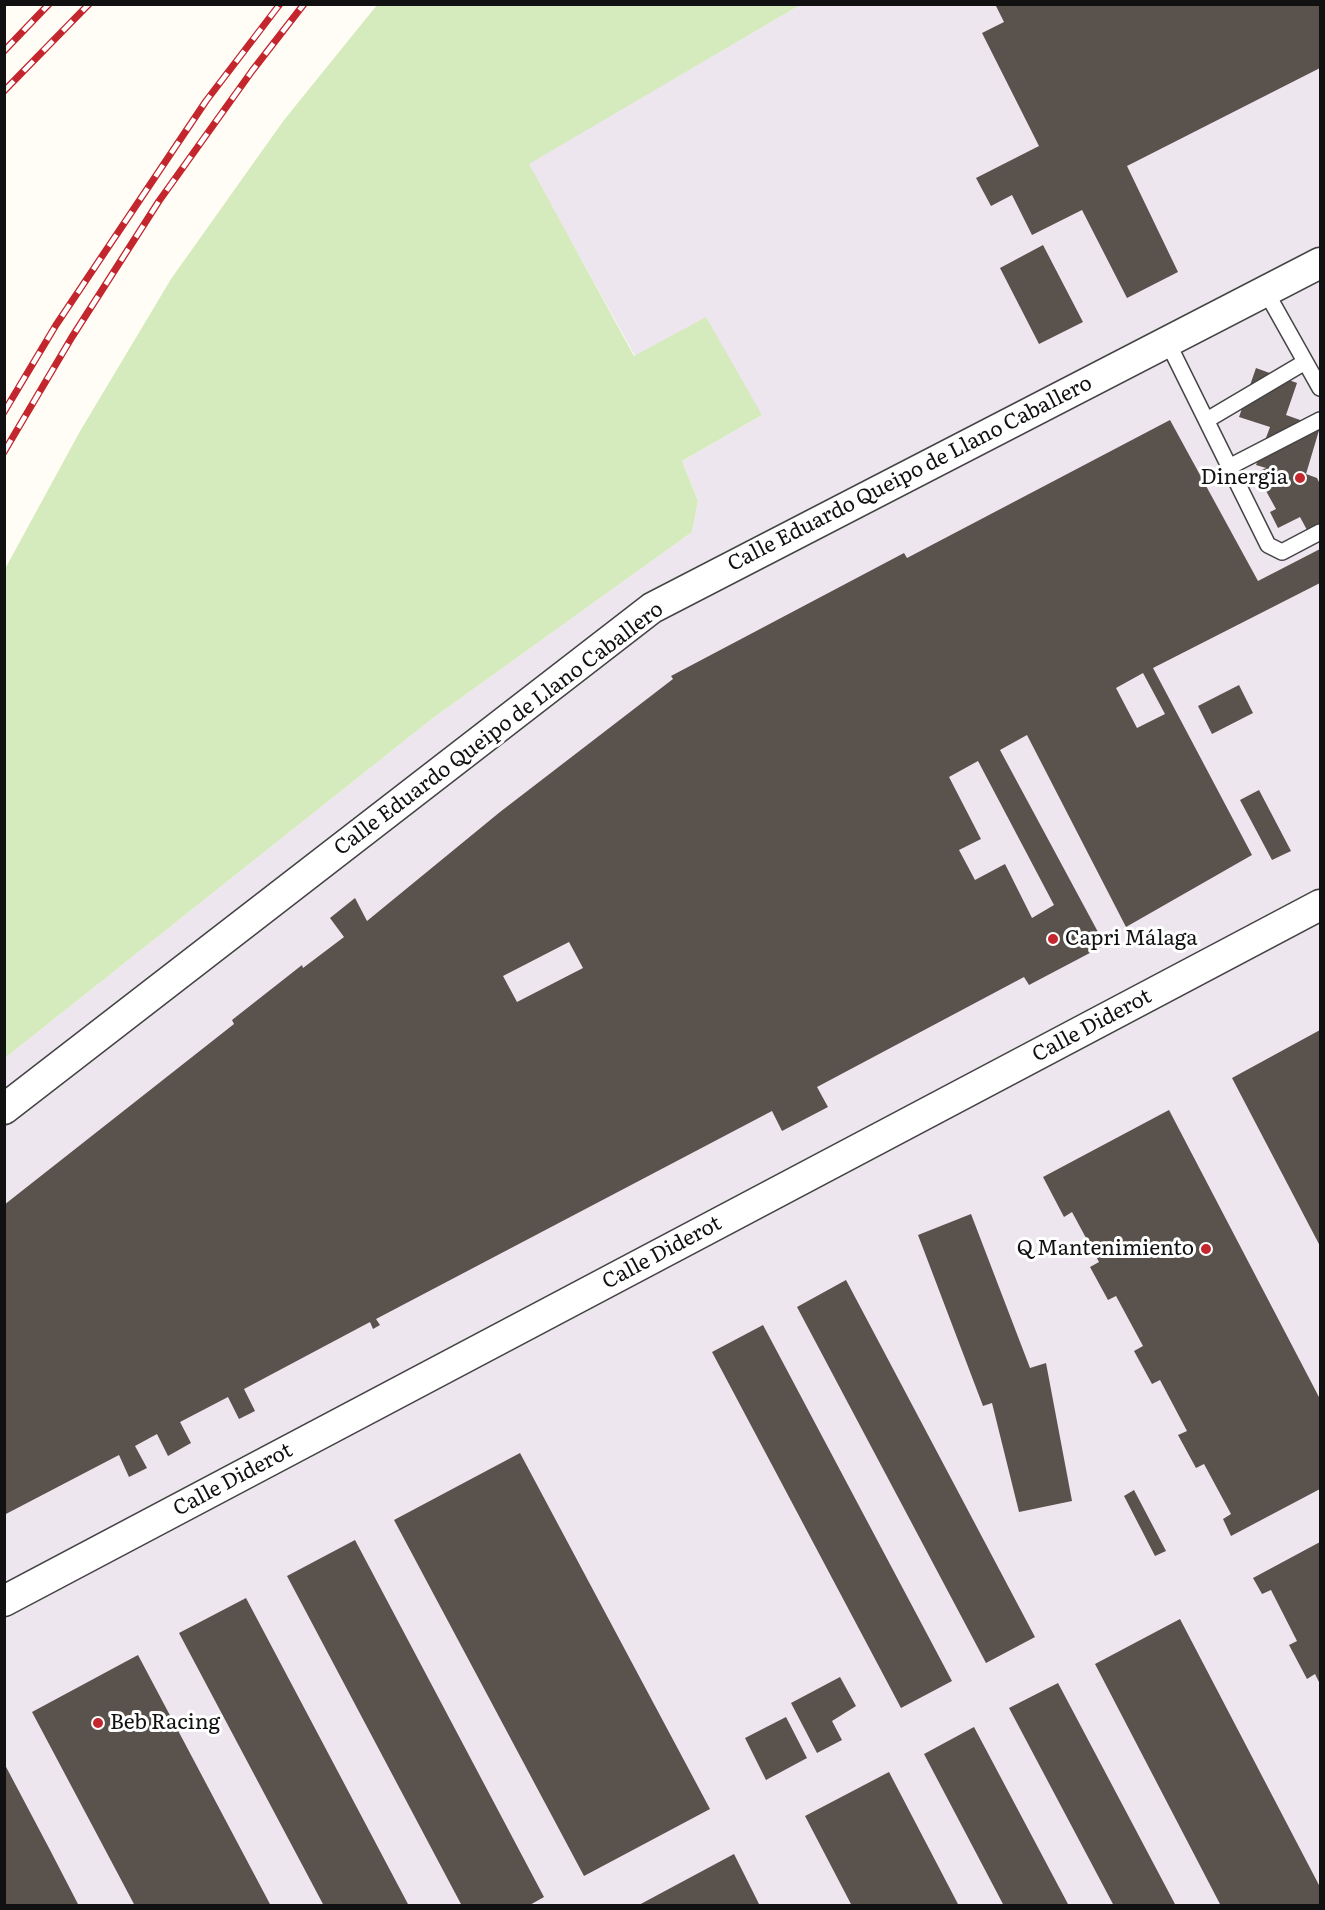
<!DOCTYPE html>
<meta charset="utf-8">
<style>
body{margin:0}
#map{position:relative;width:1325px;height:1910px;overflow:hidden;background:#fffdf5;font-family:Literata,serif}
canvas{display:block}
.frame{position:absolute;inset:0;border:6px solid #111;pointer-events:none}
</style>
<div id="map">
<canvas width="1325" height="1910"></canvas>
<div class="frame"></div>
</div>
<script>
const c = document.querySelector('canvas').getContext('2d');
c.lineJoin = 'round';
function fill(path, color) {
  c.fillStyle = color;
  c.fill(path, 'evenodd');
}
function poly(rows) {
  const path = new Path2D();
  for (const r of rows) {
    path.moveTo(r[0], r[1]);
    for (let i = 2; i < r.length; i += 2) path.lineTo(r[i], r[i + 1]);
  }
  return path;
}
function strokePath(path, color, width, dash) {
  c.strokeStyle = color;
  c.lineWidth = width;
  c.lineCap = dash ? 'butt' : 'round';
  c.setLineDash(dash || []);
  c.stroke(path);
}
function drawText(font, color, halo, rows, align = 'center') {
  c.font = font + ' Literata,serif';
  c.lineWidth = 6;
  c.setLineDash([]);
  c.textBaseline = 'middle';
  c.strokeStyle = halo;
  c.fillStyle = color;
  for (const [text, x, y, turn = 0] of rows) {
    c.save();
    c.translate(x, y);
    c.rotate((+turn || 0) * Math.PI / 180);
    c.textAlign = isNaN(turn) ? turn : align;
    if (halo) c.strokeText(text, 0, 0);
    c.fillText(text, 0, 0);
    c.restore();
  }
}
const industrial = poly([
 [800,5,1320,5,1320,1905,5,1906,5,1058,433,718,692,532,698,501,682,461,762,415,635,356,528,164]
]);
const green = poly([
 [377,5,800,5,529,164,634,356,706,317,762,415,682,461,698,501,692,532,433,718,5,1058,5,569,79,433,171,279,284,120]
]);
const building = poly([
 [995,4,1320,4,1320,68,1127,166,1178,272,1127,298,1082,210,1032,235,1012,195,991,206,976,178,1039,146,982,33,1004,22],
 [1043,245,1083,322,1039,344,1000,268],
 [1256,368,1297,383,1286,415,1320,427,1306,474,1317,478,1320,484,1320,540,1314,543,1300,517,1278,528,1270,512,1276,509,1256,473,1266,468,1256,465,1270,427,1239,417],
 [1170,420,1258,581,1320,549,1320,583,1153,668,1252,855,1126,927,1027,735,1000,750,1105,945,1029,985,1024,977,817,1087,828,1107,782,1131,772,1111,376,1319,380,1325,373,1329,370,1322,244,1389,255,1411,239,1419,228,1397,180,1422,191,1443,168,1456,157,1434,135,1446,147,1468,129,1477,119,1455,4,1515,4,1205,234,1024,232,1020,302,965,303,968,344,937,330,918,355,898,367,921,500,812,673,679,671,676,904,553,907,558],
 [1143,673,1165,714,1137,728,1116,688],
 [978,761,1054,905,1032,918,1005,864,975,880,959,850,981,839,949,777],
 [569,942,583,968,517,1002,503,976],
 [1239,685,1253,713,1212,734,1198,706],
 [1259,790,1291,851,1272,860,1240,800],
 [1320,1030,1320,1246,1232,1078],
 [1169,1110,1320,1399,1320,1489,1231,1536,1223,1519,1231,1514,1204,1464,1196,1468,1178,1435,1187,1431,1160,1380,1152,1384,1134,1351,1143,1346,1116,1296,1108,1300,1090,1267,1099,1262,1072,1212,1064,1217,1043,1177],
 [971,1214,1030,1368,1046,1363,1072,1501,1019,1512,992,1403,983,1406,918,1235],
 [846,1280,1035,1637,986,1663,797,1307],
 [763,1325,952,1681,901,1708,712,1352],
 [520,1453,710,1809,584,1876,394,1520],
 [1134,1490,1166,1551,1155,1556,1124,1496],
 [355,1540,544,1897,528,1906,462,1906,287,1576],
 [1320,1542,1320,1684,1315,1674,1307,1679,1289,1645,1297,1641,1271,1590,1262,1594,1253,1578],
 [246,1598,409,1906,324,1906,179,1633],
 [1180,1619,1320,1887,1320,1906,1221,1906,1095,1664],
 [138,1655,271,1906,135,1906,32,1712],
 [840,1677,856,1706,832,1721,842,1740,817,1753,791,1703],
 [1058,1683,1176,1906,1114,1906,1009,1708],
 [786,1717,807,1758,766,1780,745,1738],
 [974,1727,1069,1906,1004,1906,924,1754],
 [4,1763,50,1850,79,1906,4,1906],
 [889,1772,959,1906,852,1906,805,1816],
 [734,1854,760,1906,637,1906]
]);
const lane = poly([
 [1265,290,1320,388],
 [1167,341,1268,545,1282,552,1320,532],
 [1207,420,1305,362],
 [1229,467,1320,420]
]);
const street = poly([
 [4,1109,652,608,1320,263],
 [4,1601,1320,905]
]);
const rail = poly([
 [4,51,49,4],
 [4,91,89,4],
 [4,412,56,325,206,101,280,4],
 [4,452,72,337,159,201,252,71,304,4]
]);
const markers = [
 [1300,478,6,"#c4262e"],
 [1053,939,6,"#c4262e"],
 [1206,1249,6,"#c4262e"],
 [98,1723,6,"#c4262e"]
];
const streetNames = [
 ["Calle Eduardo Queipo de Llano Caballero",910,474,-27],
 ["Calle Eduardo Queipo de Llano Caballero",499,729,-37],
 ["Calle Diderot",1092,1026,-28],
 ["Calle Diderot",662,1253,-28],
 ["Calle Diderot",233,1480,-28]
];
const poiNames = [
 ["Dinergia",1288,478],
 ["Capri Málaga",1065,939,"left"],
 ["Q Mantenimiento",1194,1249],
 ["Beb Racing",110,1723,"left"]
];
fill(industrial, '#eee6ef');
fill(green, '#d5ebbd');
fill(building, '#5a524d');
strokePath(lane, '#444', 18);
strokePath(street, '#444', 33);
strokePath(lane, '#fff', 15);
strokePath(street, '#fff', 30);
strokePath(rail, '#c4262e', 7);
strokePath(rail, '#fff', 4.5, [14]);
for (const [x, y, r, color] of markers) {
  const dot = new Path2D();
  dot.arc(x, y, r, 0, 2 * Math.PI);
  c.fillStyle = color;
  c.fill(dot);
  strokePath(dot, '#fff', 2);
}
drawText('21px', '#111', '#fff', streetNames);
drawText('21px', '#111', '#fff', poiNames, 'right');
</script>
